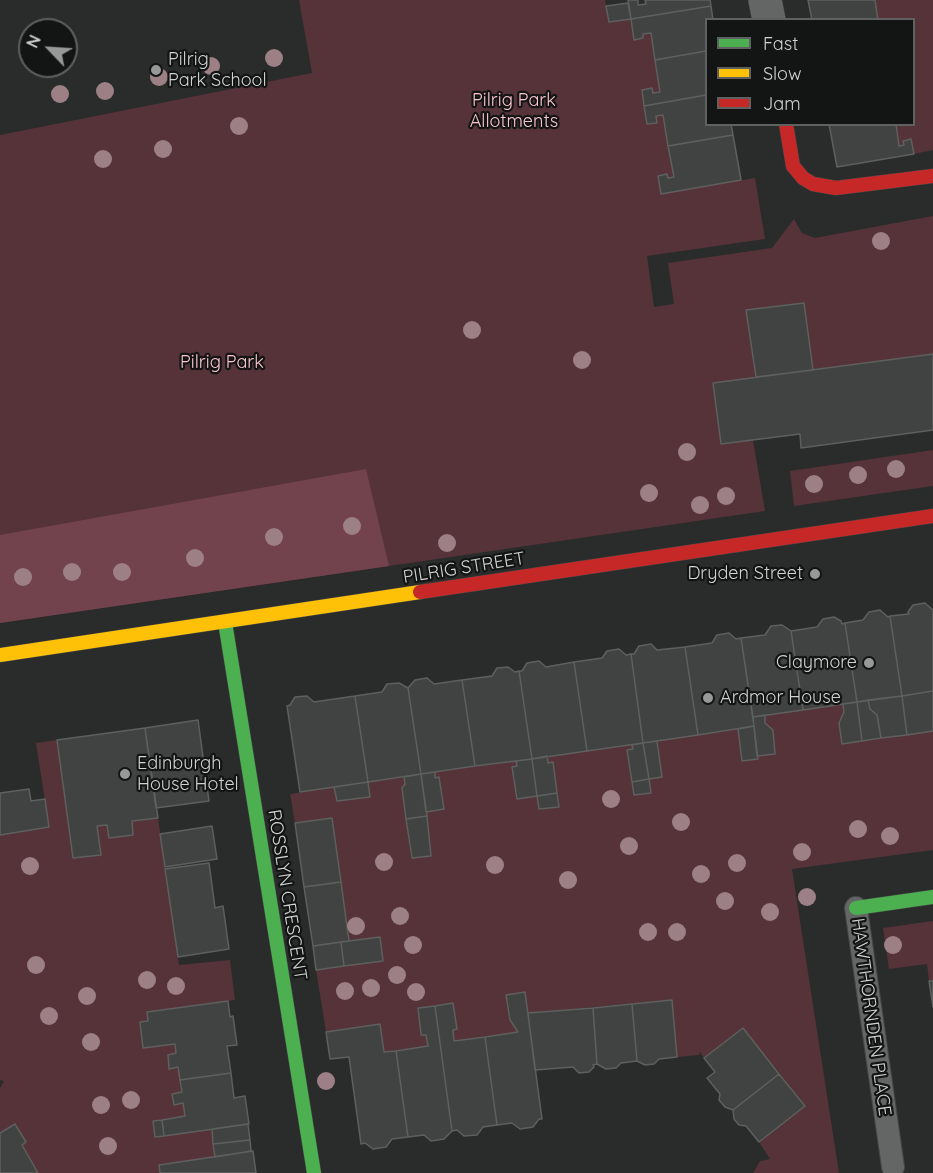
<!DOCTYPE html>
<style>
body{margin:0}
#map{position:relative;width:933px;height:1173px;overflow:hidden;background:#292c2b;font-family:Quicksand,sans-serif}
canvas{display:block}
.legend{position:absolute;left:705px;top:18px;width:210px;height:108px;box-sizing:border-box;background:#131514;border:2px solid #5f6160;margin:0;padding:8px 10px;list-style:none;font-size:18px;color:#d1d3d2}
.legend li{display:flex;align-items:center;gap:12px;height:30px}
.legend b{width:30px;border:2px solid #5f6160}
.north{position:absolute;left:18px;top:18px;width:60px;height:60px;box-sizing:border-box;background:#131514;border:2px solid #5f6160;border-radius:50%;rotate:295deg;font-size:16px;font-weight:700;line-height:24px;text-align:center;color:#d1d3d2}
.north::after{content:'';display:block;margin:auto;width:21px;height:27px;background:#969998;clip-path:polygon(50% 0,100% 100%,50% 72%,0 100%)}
</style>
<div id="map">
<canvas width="933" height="1173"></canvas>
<ul class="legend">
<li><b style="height:8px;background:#4caf50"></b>Fast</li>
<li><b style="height:8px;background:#ffc107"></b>Slow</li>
<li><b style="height:8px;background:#c62828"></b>Jam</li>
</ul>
<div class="north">N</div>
</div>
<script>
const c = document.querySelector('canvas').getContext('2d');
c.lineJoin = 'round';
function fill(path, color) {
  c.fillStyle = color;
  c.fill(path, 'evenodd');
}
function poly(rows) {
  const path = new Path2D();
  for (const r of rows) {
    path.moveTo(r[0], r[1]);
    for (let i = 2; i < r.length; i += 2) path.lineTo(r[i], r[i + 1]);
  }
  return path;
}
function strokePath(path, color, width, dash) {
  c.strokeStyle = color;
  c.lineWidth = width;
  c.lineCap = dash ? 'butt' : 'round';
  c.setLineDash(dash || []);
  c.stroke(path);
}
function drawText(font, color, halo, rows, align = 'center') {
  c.font = font + ' Quicksand,sans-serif';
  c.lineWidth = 4.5;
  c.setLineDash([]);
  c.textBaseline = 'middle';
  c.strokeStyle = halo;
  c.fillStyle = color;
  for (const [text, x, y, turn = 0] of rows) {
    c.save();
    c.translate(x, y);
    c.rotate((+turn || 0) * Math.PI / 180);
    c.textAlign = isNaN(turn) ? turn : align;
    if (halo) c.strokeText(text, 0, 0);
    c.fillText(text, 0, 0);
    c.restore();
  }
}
const green = poly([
 [299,0,605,0,609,22,631,19,635,40,643,38,643,34,651,33,660,92,653,93,652,89,642,91,647,124,657,123,656,116,663,115,674,177,668,178,667,174,659,176,661,194,755,178,765,239,647,256,654,307,674,304,668,263,772,248,794,219,802,233,815,238,933,216,933,354,813,370,804,303,747,310,756,377,713,384,721,444,753,440,765,511,0,623,0,135,312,73],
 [875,0,933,0,933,150,914,154,911,139,903,141,904,145,899,146,896,125,914,124,914,20,878,19],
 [933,450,933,486,794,506,790,471],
 [843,704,844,712,862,741,933,731,933,850,792,869,839,1173,753,1173,760,1161,770,1159,759,1142,805,1105,743,1028,704,1058,700,1052,699,1055,677,1057,671,1000,528,1013,525,993,506,996,510,1020,518,1032,454,1041,453,1030,457,1029,418,1008,421,1035,426,1035,428,1046,384,1052,380,1024,326,1032,316,970,383,961,380,937,349,941,332,818,295,823,290,794,334,787,337,801,369,797,368,782,404,777,405,784,402,788,411,858,431,856,426,812,444,809,439,777,435,778,435,772,516,761,517,766,513,767,537,796,539,809,558,807,553,762,548,763,547,756,632,745,633,749,627,750,634,795,651,793,649,779,662,777,657,741,738,729,742,761,758,759,757,756,775,754,773,730,765,723,765,715],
 [57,740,73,858,101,854,97,826,107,825,109,838,133,835,132,821,158,818,179,965,230,960,235,1000,147,1012,148,1021,140,1022,175,1044,176,1053,168,1055,169,1068,178,1067,182,1092,172,1094,173,1104,183,1103,185,1116,153,1121,155,1137,212,1129,215,1157,160,1165,160,1173,38,1173,22,1145,25,1142,16,1124,0,1133,0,1088,4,1081,0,1080,0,835,49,827,36,743],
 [933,921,933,981,929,981,927,964,889,969,883,928]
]);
const forest = poly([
 [366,469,389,566,0,623,0,535]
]);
const building = poly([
 [628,0,638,0,638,5,646,4,645,0,710,0,711,6,631,19,628,0],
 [808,0,875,0,878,20,812,20,808,0],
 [628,3,631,19,609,22,606,6,628,3],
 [711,6,713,20,706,20,706,51,655,60,651,33,643,34,643,38,634,40,631,19,711,6],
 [706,51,706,95,644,106,642,90,652,88,653,93,660,92,655,60,706,51],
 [706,95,706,124,731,124,733,135,668,146,663,115,656,116,657,123,647,124,644,106,706,95],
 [829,124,896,124,899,146,904,145,903,141,911,139,914,154,837,167,829,124],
 [733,135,741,180,661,194,658,176,667,174,668,178,674,177,668,146,733,135],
 [804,303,813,370,756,377,746,310,804,303],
 [933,354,933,430,801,448,800,434,721,444,713,383,933,354],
 [925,603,933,610,933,691,902,696,890,616,909,614,908,612,913,605,925,603],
 [880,610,888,617,890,616,902,696,857,702,845,623,863,620,869,612,880,610],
 [834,617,841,621,842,624,845,623,857,702,803,710,791,631,817,627,823,619,834,617],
 [782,625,791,631,803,710,753,717,741,638,765,635,771,626,782,625],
 [729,633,736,639,741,638,754,726,698,735,685,647,712,643,717,635,729,633],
 [651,644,657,650,685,647,698,735,643,743,631,654,634,654,639,646,651,644],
 [619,649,626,655,631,654,643,743,587,751,574,662,602,658,607,651,619,649],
 [539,661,546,667,574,662,587,751,532,759,519,671,522,671,527,663,539,661],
 [508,667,515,672,519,671,532,759,475,766,462,680,492,676,497,668,508,667],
 [427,678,434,684,462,680,475,766,421,774,408,688,415,680,427,678],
 [399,683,408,688,421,774,368,782,355,696,382,692,387,684,399,683],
 [933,691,933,731,907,735,902,696,933,691],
 [307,696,314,702,355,696,368,782,300,792,287,706,290,705,295,697,307,696],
 [902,696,907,735,881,738,877,715,870,709,868,700,902,696],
 [868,700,870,709,877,715,881,738,862,741,857,702,868,700],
 [857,702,862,741,842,744,839,723,844,712,843,704,857,702],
 [765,715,765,723,773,730,775,754,757,756,753,717,765,715],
 [198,720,209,801,156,808,145,728,198,720],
 [754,726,758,759,742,761,738,729,754,726],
 [145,728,158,818,132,821,133,835,109,838,107,825,97,826,101,855,73,858,57,740,145,728],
 [657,741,662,777,649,779,643,743,657,741],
 [643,743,649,779,632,782,627,750,633,749,632,745,643,743],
 [547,756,548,763,553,762,557,793,537,796,532,759,547,756],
 [532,759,537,796,517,799,512,767,517,766,516,761,532,759],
 [435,772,435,778,439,777,444,809,426,812,421,774,435,772],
 [421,774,427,816,406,819,402,788,405,784,404,777,421,774],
 [649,779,651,793,634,795,632,782,649,779],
 [368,782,370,797,337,801,334,787,368,782],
 [29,789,31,801,45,799,49,827,0,835,0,793,29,789],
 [557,793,559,807,539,809,537,796,557,793],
 [427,816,431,856,412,858,406,819,427,816],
 [332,818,341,882,304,887,295,823,332,818],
 [212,826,217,859,165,867,160,834,212,826],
 [209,863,215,908,223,906,229,949,178,957,165,869,209,863],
 [341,882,349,941,313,946,304,887,341,882],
 [380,937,383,961,344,966,341,942,380,937],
 [341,942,344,966,316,970,313,946,341,942],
 [929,981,933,981,933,1007,929,981],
 [525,992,542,1119,539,1119,533,1127,520,1129,512,1123,497,1125,485,1037,518,1032,510,1020,506,995,525,992],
 [672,1000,677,1057,659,1059,654,1064,645,1065,637,1061,632,1004,672,1000],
 [228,1001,230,1017,233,1016,237,1045,227,1046,231,1073,180,1080,178,1067,169,1069,168,1055,176,1053,175,1044,143,1048,140,1022,148,1021,147,1012,228,1001],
 [453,1003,457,1029,453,1030,454,1041,485,1037,497,1125,483,1127,477,1135,464,1136,457,1130,452,1131,435,1006,453,1003],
 [632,1004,637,1061,621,1063,616,1068,606,1069,597,1064,593,1008,632,1004],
 [435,1006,452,1131,444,1139,431,1141,424,1135,408,1137,396,1051,428,1046,426,1035,421,1035,418,1008,435,1006],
 [593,1008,597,1064,593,1065,594,1067,589,1072,579,1073,573,1067,535,1070,528,1013,593,1008],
 [380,1024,384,1052,396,1051,408,1137,392,1139,386,1147,373,1149,365,1143,361,1144,349,1057,330,1059,326,1032,380,1024],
 [743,1028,779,1074,733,1110,725,1107,719,1100,720,1094,707,1078,715,1072,704,1058,743,1028],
 [231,1073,234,1098,245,1096,249,1124,164,1136,162,1120,185,1116,183,1103,174,1105,172,1094,182,1092,180,1080,231,1073],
 [779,1074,805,1106,759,1142,746,1126,739,1125,734,1119,733,1110,779,1074],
 [162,1120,164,1136,155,1137,153,1121,162,1120],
 [15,1124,26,1142,22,1145,38,1173,0,1173,0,1133,15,1124],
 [248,1124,250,1140,213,1144,212,1129,248,1124],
 [250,1140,251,1151,215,1157,213,1144,250,1140],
 [253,1151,256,1173,160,1173,159,1165,253,1151]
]);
const lane = poly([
 [856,908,893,1167]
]);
const street = poly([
 [765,0,769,20]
]);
const fast = poly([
 [225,622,314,1173],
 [856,908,933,897]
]);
const slow = poly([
 [0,655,420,592]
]);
const jam = poly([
 [786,124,793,166,803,178,813,184,836,188,933,176],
 [420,592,933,516]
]);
const trees = [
 [274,58],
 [211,66],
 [159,77],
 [105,91],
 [60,94],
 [239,126],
 [163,149],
 [103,159],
 [881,241],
 [472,330],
 [582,360],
 [687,452],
 [896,469],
 [858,475],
 [814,484],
 [649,493],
 [726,496],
 [700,505],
 [352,526],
 [274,537],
 [447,543],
 [195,558],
 [72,572],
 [122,572],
 [23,577],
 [611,799],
 [681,822],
 [858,829],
 [890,836],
 [629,846],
 [802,852],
 [384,862],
 [737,863],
 [495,865],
 [30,866],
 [701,874],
 [568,880],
 [807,897],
 [725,901],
 [770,912],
 [400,916],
 [356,926],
 [648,932],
 [677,932],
 [413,945],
 [893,945],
 [36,965],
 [397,975],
 [147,980],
 [176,986],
 [371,988],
 [345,991],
 [416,992],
 [87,996],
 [49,1016],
 [91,1042],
 [326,1081],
 [131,1100],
 [101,1105],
 [108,1146]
];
const markers = [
 [156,70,6,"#969998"],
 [815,574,6,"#969998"],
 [869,663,6,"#969998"],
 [708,698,6,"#969998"],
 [125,774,6,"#969998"]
];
const poiNames = [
 ["Pilrig",168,60],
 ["Park School",168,81],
 ["Dryden Street",803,574,"right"],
 ["Claymore",857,663,"right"],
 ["Ardmor House",720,698],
 ["Edinburgh",137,764],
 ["House Hotel",137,785]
];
const parkNames = [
 ["Pilrig Park",514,101],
 ["Allotments",514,122],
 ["Pilrig Park",222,363]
];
const streetNames = [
 ["PILRIG STREET",464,568,-9],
 ["ROSSLYN CRESCENT",287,895,81],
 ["HAWTHORNDEN PLACE",871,1017,82]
];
fill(green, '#563239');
fill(forest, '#72434d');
fill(building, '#414342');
strokePath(building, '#5e605f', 1.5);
strokePath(lane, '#444746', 24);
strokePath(street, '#444746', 34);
strokePath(fast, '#444746', 15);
strokePath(slow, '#444746', 15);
strokePath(jam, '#444746', 15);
strokePath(lane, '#646565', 22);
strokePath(street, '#646565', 33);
strokePath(fast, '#4caf50', 14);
strokePath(slow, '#ffc107', 14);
strokePath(jam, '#c62828', 14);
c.fillStyle = '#9c8085';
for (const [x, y] of trees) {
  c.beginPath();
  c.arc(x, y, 9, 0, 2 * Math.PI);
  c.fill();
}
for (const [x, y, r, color] of markers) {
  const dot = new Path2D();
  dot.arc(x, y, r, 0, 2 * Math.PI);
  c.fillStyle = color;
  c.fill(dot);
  strokePath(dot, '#131514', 2);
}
drawText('18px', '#d1d3d2', '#131514', poiNames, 'left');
drawText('18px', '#fbc5ce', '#131514', parkNames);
drawText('18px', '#d1d3d2', '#131514', streetNames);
</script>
